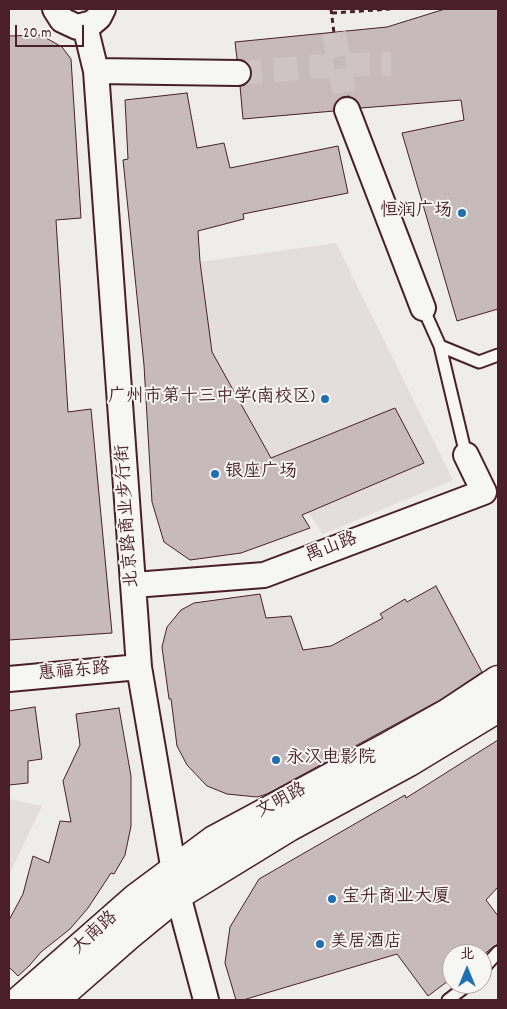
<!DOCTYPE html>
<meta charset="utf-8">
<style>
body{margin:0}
#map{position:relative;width:507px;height:1009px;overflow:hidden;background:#efedea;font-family:Dekko,"LXGW WenKai TC",sans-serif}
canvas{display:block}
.frame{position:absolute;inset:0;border:10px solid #4a1f2b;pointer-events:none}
.north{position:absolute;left:442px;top:944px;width:50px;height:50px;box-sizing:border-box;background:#f6f6f2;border:1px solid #b1a0a2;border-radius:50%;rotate:0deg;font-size:14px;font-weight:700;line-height:20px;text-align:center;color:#4a1f2b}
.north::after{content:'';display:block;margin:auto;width:18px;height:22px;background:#1f6fb2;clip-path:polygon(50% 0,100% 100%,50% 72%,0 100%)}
.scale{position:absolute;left:15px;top:25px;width:69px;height:22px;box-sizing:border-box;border:2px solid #4a1f2b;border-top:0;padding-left:6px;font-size:15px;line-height:18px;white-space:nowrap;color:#4a1f2b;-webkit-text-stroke:4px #f6f6f2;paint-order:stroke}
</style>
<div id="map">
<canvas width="507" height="1009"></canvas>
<div class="frame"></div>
<div class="north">北</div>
<div class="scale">20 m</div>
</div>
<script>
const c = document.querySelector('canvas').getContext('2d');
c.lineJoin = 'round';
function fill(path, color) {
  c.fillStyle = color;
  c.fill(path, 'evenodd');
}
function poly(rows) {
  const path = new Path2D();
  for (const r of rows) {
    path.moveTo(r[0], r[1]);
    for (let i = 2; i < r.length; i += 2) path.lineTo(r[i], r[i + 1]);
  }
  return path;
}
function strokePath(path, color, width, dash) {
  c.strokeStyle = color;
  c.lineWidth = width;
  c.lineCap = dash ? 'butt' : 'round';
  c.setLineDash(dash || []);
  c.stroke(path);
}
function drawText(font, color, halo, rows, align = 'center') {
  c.font = font + ' Dekko,"LXGW WenKai TC",sans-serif';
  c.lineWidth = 4;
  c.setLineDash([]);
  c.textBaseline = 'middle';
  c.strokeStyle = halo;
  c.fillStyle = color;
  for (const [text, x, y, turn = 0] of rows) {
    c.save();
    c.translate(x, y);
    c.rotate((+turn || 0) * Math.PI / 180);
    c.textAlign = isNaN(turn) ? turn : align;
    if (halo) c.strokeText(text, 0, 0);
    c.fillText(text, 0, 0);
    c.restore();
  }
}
const built = poly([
 [336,243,453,480,323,534,264,447,212,352,200,262],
 [9,799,42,806,9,875]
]);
const building = poly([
 [445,9,498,9,498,309,457,321,402,133,464,120,461,100,361,108,356,100,349,96,342,97,337,101,334,111,243,119,240,86,245,85,250,80,252,73,250,67,245,61,237,59,235,42,387,27,445,9],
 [41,35,62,47,71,59,81,218,56,220,68,412,91,409,112,633,9,640,9,36,41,35],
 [187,93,197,148,224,143,230,168,338,146,348,193,243,214,244,219,198,231,200,262,212,352,271,458,395,408,424,463,302,515,310,528,241,553,190,560,164,542,152,502,144,365,123,160,128,159,125,100,187,93],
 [436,586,482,672,440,700,267,794,257,797,227,794,207,786,187,765,177,746,171,699,169,699,162,647,167,627,181,610,194,603,260,594,266,618,291,616,303,650,331,646,383,618,380,614,405,599,407,602,436,586],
 [35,707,42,759,28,761,28,783,9,785,9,711,35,707],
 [119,708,131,776,131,826,125,855,114,874,111,873,88,908,70,929,41,952,29,966,18,976,9,967,9,920,23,894,33,856,49,863,60,821,71,822,63,781,80,745,76,714,119,708],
 [498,740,498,887,486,900,498,916,498,944,493,947,482,956,482,954,452,954,452,978,428,996,397,954,243,1000,236,1000,225,963,230,927,259,879,405,795,406,798,498,740]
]);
const streetTunnel = poly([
 [334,33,347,110],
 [238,73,339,65,391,64]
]);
const path = poly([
 [331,9,334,33],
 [332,13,390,9]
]);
const lane = poly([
 [423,308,440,346,466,455],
 [440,346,479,362,498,355],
 [482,970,498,952],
 [448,1000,469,984]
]);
const street = poly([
 [55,9,62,20,77,27,92,23,99,17,103,9],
 [85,26,96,71,139,667,178,895,206,1000],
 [96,71,238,73],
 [347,110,423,308],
 [134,585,264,575,484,492,466,455],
 [9,679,139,667]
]);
const secondary = poly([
 [20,1000,136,898,214,840,387,747,448,713,498,680],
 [55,1000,128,936,178,895,289,827,409,762,498,708]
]);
const markers = [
 [462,213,5,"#1f6fb2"],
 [325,399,5,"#1f6fb2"],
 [215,474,5,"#1f6fb2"],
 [276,760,5,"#1f6fb2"],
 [332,899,5,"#1f6fb2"],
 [320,944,5,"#1f6fb2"]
];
const poiNames = [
 ["恒润广场",452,213,"right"],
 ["广州市第十三中学(南校区)",315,399,"right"],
 ["银座广场",225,474],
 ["永汉电影院",286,760],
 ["宝升商业大厦",342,899],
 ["美居酒店",330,944]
];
const streetNames = [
 ["北京路商业步行街",129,516,-94],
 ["禺山路",332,549,-21],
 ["惠福东路",74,673,-5],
 ["文明路",282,802,-28],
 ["大南路",96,934,-42]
];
fill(built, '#e3dedc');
fill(building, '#c6babb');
strokePath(building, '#4a1f2b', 1);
strokePath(streetTunnel, '#cec4c4', 24, [24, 12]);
strokePath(lane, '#4a1f2b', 15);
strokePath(street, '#4a1f2b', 28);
strokePath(secondary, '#4a1f2b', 31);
strokePath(path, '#4a1f2b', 3, [5, 4]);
strokePath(lane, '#f6f6f2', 11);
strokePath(street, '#f6f6f2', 24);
strokePath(secondary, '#f6f6f2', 28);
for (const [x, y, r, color] of markers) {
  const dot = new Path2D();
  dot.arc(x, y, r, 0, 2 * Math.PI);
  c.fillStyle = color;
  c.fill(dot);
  strokePath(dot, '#f6f6f2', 2);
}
drawText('18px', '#4a1f2b', '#f6f6f2', poiNames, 'left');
drawText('18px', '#4a1f2b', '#f6f6f2', streetNames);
</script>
